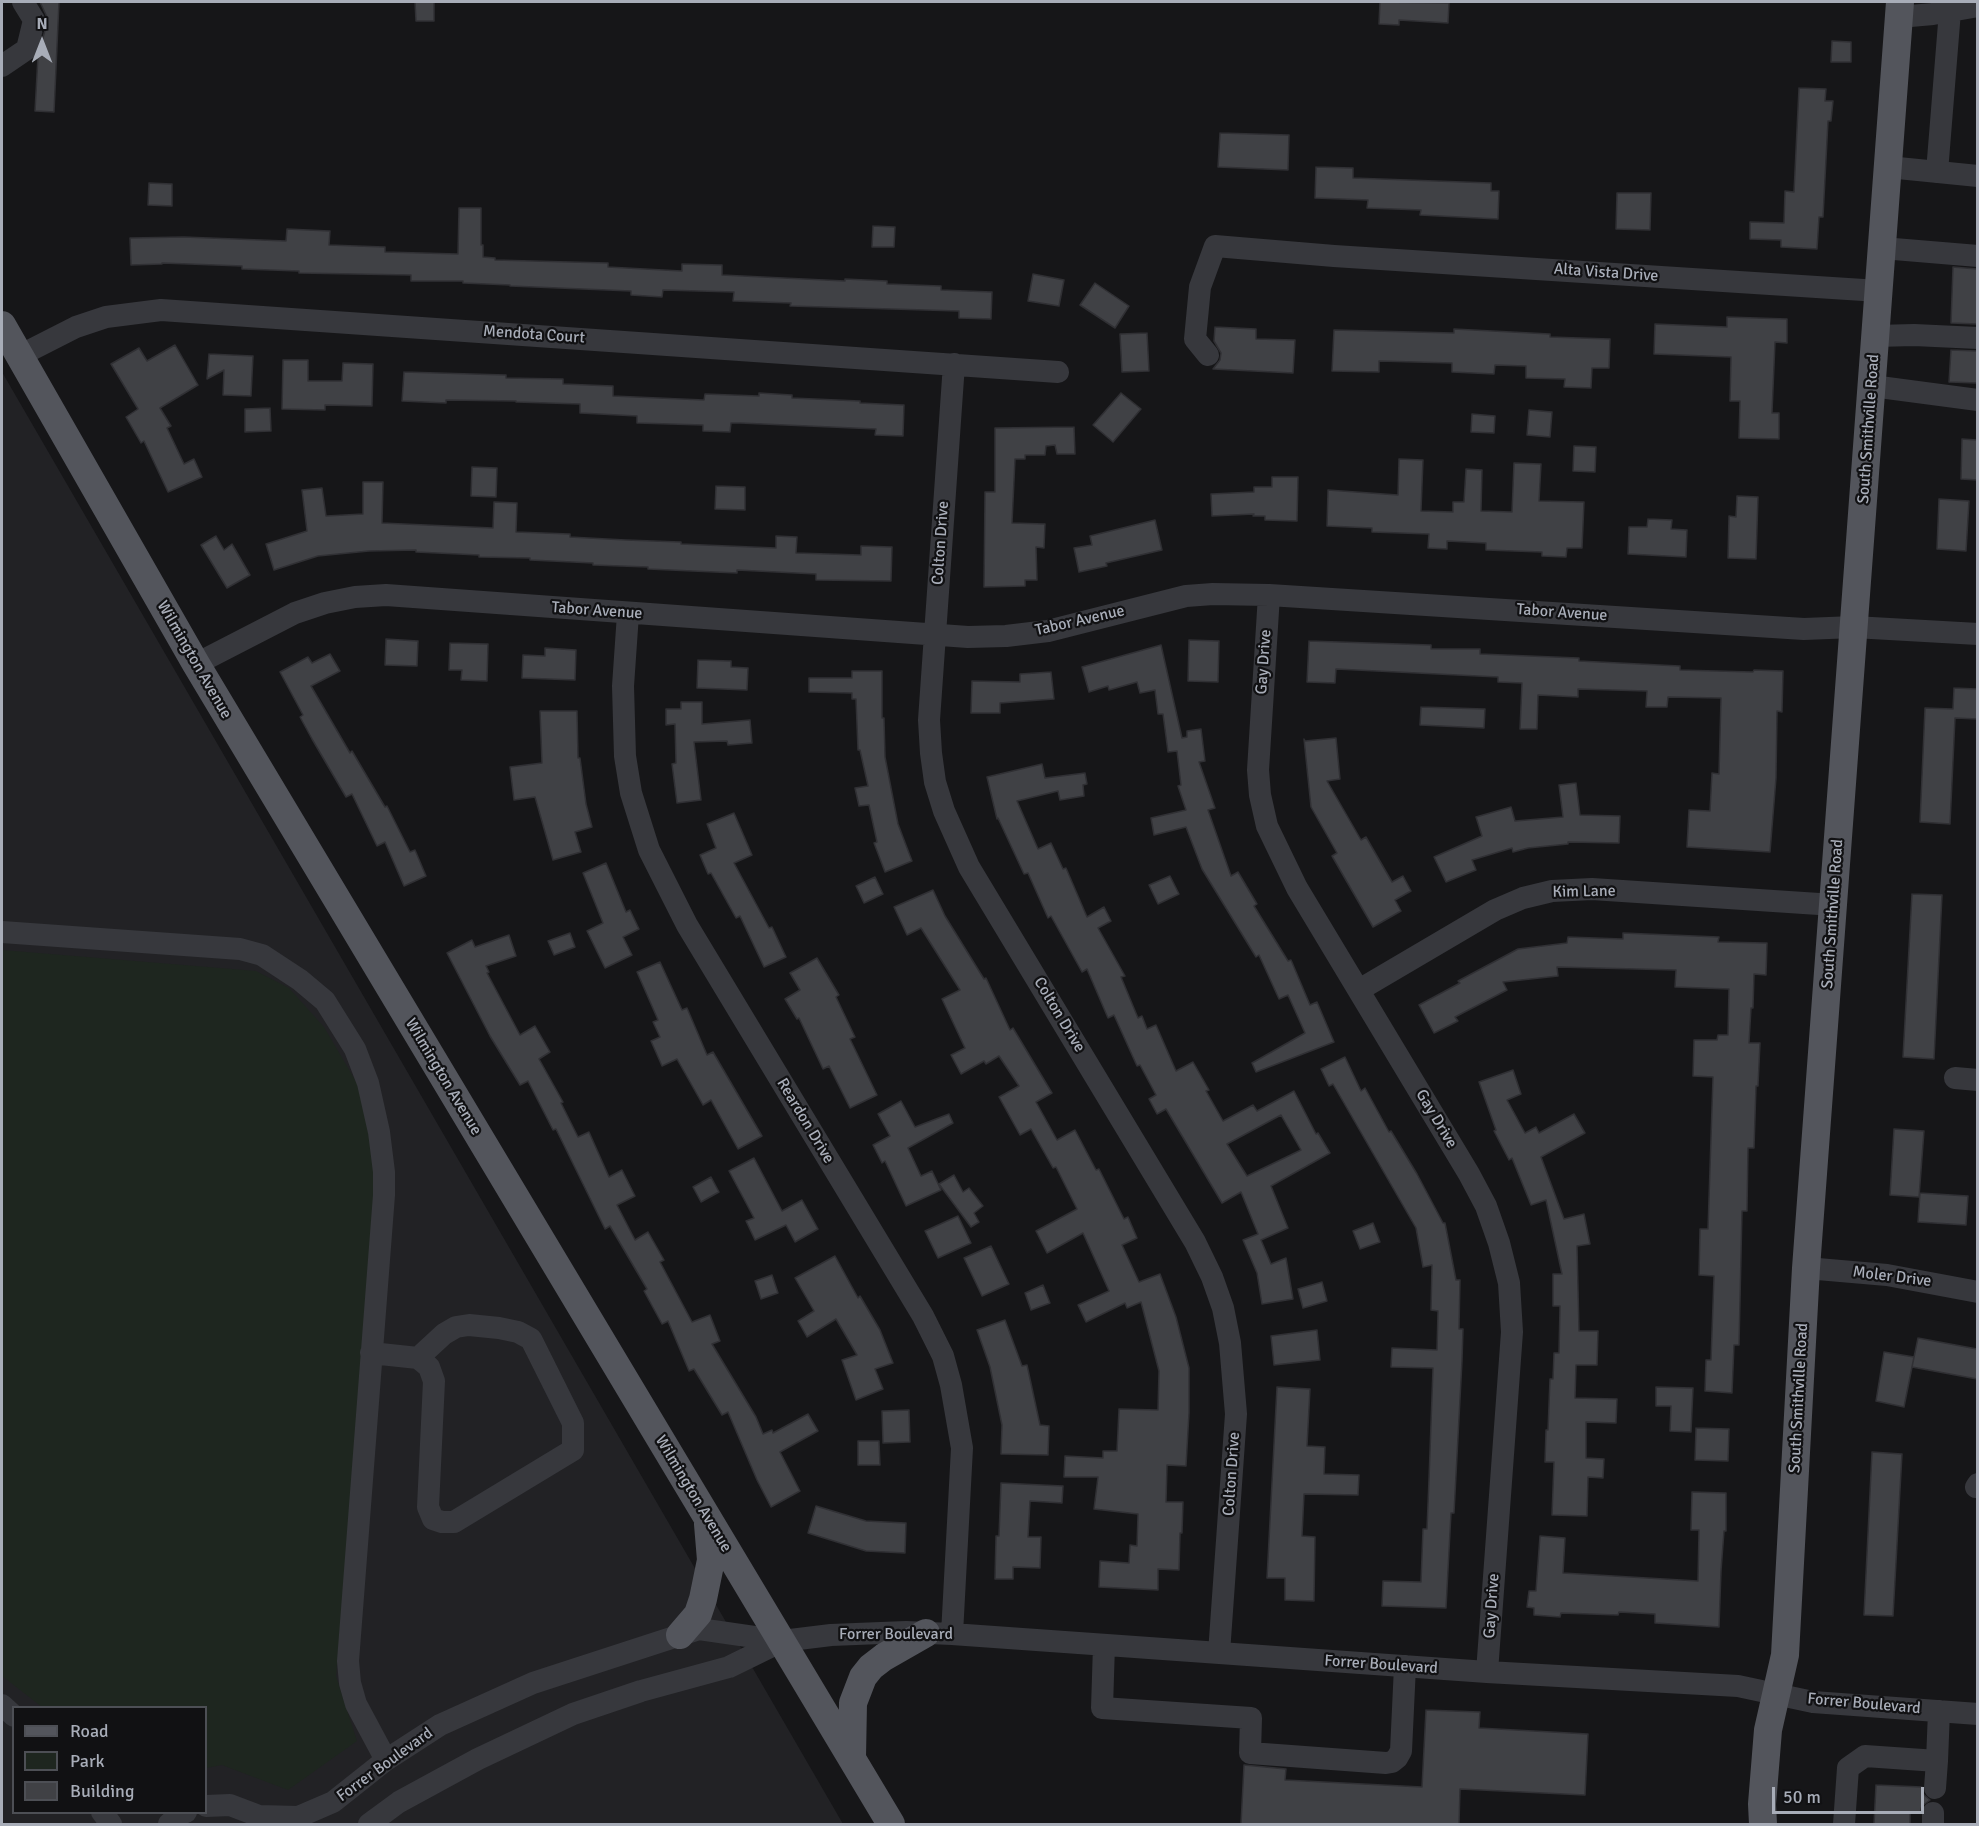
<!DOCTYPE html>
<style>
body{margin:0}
#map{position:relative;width:1979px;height:1826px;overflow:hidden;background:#161618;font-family:Signika,sans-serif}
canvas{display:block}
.frame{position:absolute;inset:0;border:3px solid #a8adb8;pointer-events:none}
.legend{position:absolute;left:12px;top:1706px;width:195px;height:108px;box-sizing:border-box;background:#111113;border:2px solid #4d4f55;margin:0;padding:8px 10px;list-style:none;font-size:18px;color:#a8adb8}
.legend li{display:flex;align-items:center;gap:12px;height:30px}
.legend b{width:30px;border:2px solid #4d4f55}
.north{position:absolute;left:12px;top:12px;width:60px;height:60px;-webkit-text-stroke:4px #111113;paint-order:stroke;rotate:0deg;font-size:16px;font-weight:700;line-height:24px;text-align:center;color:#a8adb8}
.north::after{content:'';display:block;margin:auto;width:21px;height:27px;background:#a8adb8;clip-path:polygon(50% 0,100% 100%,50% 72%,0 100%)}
.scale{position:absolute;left:1772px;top:1787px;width:152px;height:27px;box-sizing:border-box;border:3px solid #a8adb8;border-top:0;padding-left:8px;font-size:18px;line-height:21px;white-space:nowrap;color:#a8adb8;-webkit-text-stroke:4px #111113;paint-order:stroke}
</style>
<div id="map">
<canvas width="1979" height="1826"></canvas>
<div class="frame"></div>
<ul class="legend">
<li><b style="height:8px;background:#53555c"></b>Road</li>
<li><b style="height:16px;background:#1e261f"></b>Park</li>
<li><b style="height:16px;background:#404145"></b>Building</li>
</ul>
<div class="north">N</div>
<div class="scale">50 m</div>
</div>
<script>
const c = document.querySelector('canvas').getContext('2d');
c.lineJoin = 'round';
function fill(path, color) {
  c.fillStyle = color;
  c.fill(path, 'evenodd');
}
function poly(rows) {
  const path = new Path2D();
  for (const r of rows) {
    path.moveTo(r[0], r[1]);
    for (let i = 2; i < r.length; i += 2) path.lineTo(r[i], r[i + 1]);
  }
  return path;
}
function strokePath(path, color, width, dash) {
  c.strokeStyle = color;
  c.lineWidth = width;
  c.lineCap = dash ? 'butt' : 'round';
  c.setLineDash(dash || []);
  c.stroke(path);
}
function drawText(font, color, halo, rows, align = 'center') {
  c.font = font + ' Signika,sans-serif';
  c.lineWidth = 4.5;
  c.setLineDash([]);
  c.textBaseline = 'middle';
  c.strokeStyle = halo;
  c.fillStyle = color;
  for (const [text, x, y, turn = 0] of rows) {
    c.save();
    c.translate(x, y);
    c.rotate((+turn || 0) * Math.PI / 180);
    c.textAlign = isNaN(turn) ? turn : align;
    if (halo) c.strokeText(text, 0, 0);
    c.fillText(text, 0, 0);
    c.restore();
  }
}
const built = poly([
 [2,372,843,1824,2,1824],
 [14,1708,206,1708,206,1812,14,1812]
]);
const green = poly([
 [2,950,256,971,289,988,324,1027,358,1085,378,1177,336,1676,357,1741,288,1790,222,1765,206,1768,206,1708,42,1707,2,1676]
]);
const building = poly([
 [40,2,59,2,54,112,35,111,38,56,47,23,47,17,40,2],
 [415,2,434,2,434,21,416,21,415,2],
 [1380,2,1449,3,1448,23,1399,20,1399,25,1379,24,1380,2],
 [1832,41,1851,42,1851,62,1831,62,1832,41],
 [1799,88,1826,89,1825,101,1833,101,1831,121,1828,121,1823,217,1819,217,1817,249,1781,247,1781,240,1750,239,1750,222,1784,223,1785,191,1794,192,1799,88],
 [1220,133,1289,135,1288,170,1218,167,1220,133],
 [1316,167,1353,168,1353,178,1491,183,1491,191,1499,191,1498,219,1420,215,1421,210,1367,208,1368,200,1315,198,1316,167],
 [149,183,172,184,172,206,148,205,149,183],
 [1617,193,1651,193,1650,230,1616,229,1617,193],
 [459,208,481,208,481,245,483,245,483,257,495,258,495,260,608,263,608,267,682,271,682,264,722,265,722,275,845,281,845,279,887,281,887,284,941,286,941,290,992,292,991,319,959,318,959,311,790,306,791,303,733,301,734,292,663,290,662,297,631,295,631,291,510,286,510,285,463,283,463,281,411,281,411,275,299,273,299,271,242,269,242,266,162,263,162,264,131,265,130,238,184,237,286,241,287,229,330,231,329,245,385,247,385,252,458,254,459,208],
 [873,226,895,227,894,247,872,247,873,226],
 [1953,267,1977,269,1977,324,1951,323,1953,267],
 [1033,274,1064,280,1059,306,1028,301,1033,274],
 [1095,283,1129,306,1115,328,1080,305,1095,283],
 [1727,317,1787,319,1787,343,1775,342,1772,413,1779,413,1779,439,1739,438,1740,401,1730,401,1731,357,1654,354,1655,324,1727,327,1727,317],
 [1215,327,1256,329,1256,339,1295,340,1293,373,1213,369,1220,360,1221,353,1214,341,1215,327],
 [1454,329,1550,334,1550,337,1610,339,1609,368,1592,368,1591,388,1564,387,1565,379,1526,378,1526,366,1495,365,1494,374,1452,372,1452,363,1379,361,1379,372,1332,371,1334,330,1454,333,1454,329],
 [1147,333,1149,371,1122,372,1120,334,1147,333],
 [175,345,198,385,160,408,171,426,167,428,184,464,194,459,202,477,168,492,144,441,141,443,126,417,138,409,111,364,139,348,147,361,175,345],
 [1951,350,1977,351,1977,383,1949,382,1951,350],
 [209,354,253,356,251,396,223,395,224,370,207,379,209,354],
 [283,360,308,360,308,381,342,381,343,363,373,364,372,406,325,405,325,410,282,409,283,360],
 [404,372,506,375,506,378,563,379,563,384,613,386,613,396,704,400,705,394,759,396,759,393,792,395,792,398,860,401,860,403,904,405,903,436,875,435,876,429,740,423,731,423,730,432,703,431,703,425,637,423,637,416,580,413,580,404,516,402,516,401,446,400,446,403,402,401,404,372],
 [1121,393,1141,409,1113,442,1093,425,1121,393],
 [270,408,271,431,245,432,245,409,270,408],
 [1529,410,1552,412,1550,437,1527,435,1529,410],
 [1472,414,1495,416,1494,433,1471,432,1472,414],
 [1074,427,1075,454,1057,454,1055,445,1046,446,1045,455,1025,455,1025,459,1015,459,1012,523,1045,524,1044,548,1036,547,1037,580,1025,580,1025,586,984,587,985,492,995,492,995,428,1074,427],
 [1962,439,1977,440,1977,480,1961,479,1962,439],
 [1574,446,1596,447,1595,472,1573,471,1574,446],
 [1399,459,1423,460,1421,511,1453,512,1453,502,1464,502,1466,469,1482,470,1481,511,1512,512,1514,463,1541,464,1539,501,1584,502,1582,548,1567,548,1566,557,1542,556,1542,552,1486,550,1486,543,1447,541,1447,549,1428,548,1429,534,1372,532,1372,528,1327,526,1328,490,1398,495,1399,459],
 [472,467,497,468,496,497,471,496,472,467],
 [1272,477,1298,477,1297,521,1265,520,1265,516,1253,516,1254,514,1212,516,1211,494,1254,492,1254,487,1272,487,1272,477],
 [363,482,383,482,382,523,493,528,494,502,517,503,516,532,570,534,570,537,626,540,681,542,681,544,776,548,776,536,797,537,796,553,861,555,861,546,892,547,891,581,816,580,816,574,737,570,737,573,648,569,648,567,593,565,593,563,530,560,530,558,479,557,479,555,416,552,416,550,369,551,318,556,274,570,266,544,307,531,302,490,322,488,326,516,363,514,363,482],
 [716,486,745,487,745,510,715,509,716,486],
 [1737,496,1758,497,1756,559,1728,558,1729,516,1736,517,1737,496],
 [1939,499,1969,501,1966,551,1937,549,1939,499],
 [1648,519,1672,520,1671,529,1687,530,1686,557,1628,554,1629,527,1647,527,1648,519],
 [1155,520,1162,550,1106,563,1107,566,1079,572,1074,548,1092,545,1090,536,1155,520],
 [216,536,224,550,232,544,250,575,227,588,201,545,216,536],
 [386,639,418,641,417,666,385,665,386,639],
 [1189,640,1219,641,1218,682,1188,681,1189,640],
 [1309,641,1431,645,1431,649,1480,649,1480,654,1579,658,1579,661,1680,666,1680,670,1753,672,1754,670,1783,671,1782,712,1777,711,1776,778,1770,852,1687,847,1689,810,1710,811,1712,773,1719,774,1721,698,1668,697,1667,707,1646,707,1647,691,1578,689,1578,697,1538,695,1537,729,1520,729,1522,683,1498,682,1498,677,1336,669,1335,683,1307,682,1309,641],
 [450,643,488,644,487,681,461,680,462,670,449,670,450,643],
 [1161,645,1182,738,1187,737,1187,731,1201,729,1205,761,1199,762,1215,808,1208,810,1231,876,1238,872,1257,904,1254,906,1288,961,1291,960,1310,1005,1317,1002,1334,1042,1256,1072,1252,1063,1305,1033,1288,995,1279,999,1259,955,1256,957,1202,869,1186,827,1154,835,1151,818,1186,810,1178,786,1181,785,1177,751,1168,752,1163,714,1158,714,1155,690,1140,693,1137,682,1109,690,1108,686,1089,692,1082,667,1161,645],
 [545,648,576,650,575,680,522,678,523,655,545,656,545,648],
 [330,654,340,671,311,686,350,753,352,751,385,807,387,806,410,852,415,850,426,876,404,886,385,842,377,846,352,794,346,797,312,739,300,717,303,715,280,672,308,657,312,663,330,654],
 [698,660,731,661,731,667,748,668,747,690,697,688,698,660],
 [852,671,882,671,882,718,884,718,885,757,898,824,912,861,885,872,874,843,877,842,869,805,859,806,855,788,868,786,860,750,858,750,856,699,852,699,852,693,809,692,809,678,852,678,852,671],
 [1051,672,1054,699,1000,703,1000,713,971,713,972,681,1020,682,1020,674,1051,672],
 [1954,688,1977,689,1977,719,1955,718,1950,824,1920,822,1925,708,1953,709,1954,688],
 [681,702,702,702,702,724,750,720,752,743,728,745,727,741,694,742,701,800,677,803,672,764,676,763,675,724,666,725,666,709,681,709,681,702],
 [1421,707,1485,709,1484,728,1420,725,1421,707],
 [540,711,577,711,578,758,580,758,586,804,592,827,575,832,581,852,553,860,535,797,514,800,510,767,542,763,540,711],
 [1336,738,1340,779,1327,781,1361,840,1366,837,1392,882,1403,876,1411,891,1395,900,1401,911,1373,927,1332,856,1337,853,1311,807,1304,739,1305,741,1336,738],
 [1042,764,1045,778,1085,773,1087,784,1083,785,1084,796,1060,800,1058,791,1017,801,1038,849,1051,843,1063,869,1066,868,1087,917,1104,907,1111,921,1098,928,1125,976,1121,977,1138,1018,1142,1016,1147,1029,1156,1025,1176,1071,1193,1062,1209,1090,1206,1091,1223,1121,1253,1105,1257,1111,1294,1091,1316,1134,1318,1133,1330,1153,1271,1186,1288,1228,1261,1240,1271,1264,1286,1258,1293,1299,1262,1304,1257,1273,1243,1240,1258,1234,1241,1192,1222,1203,1166,1109,1157,1114,1149,1099,1156,1095,1140,1065,1137,1066,1114,1015,1108,1018,1087,969,1082,972,1051,916,1048,918,1028,873,1024,874,998,818,997,819,987,777,1042,764],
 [1281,1115,1301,1150,1247,1176,1227,1144,1281,1115],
 [1576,783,1580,815,1620,816,1619,843,1568,842,1568,844,1528,848,1513,852,1512,848,1472,860,1476,870,1446,882,1434,857,1482,836,1476,817,1511,807,1515,821,1563,817,1559,785,1576,783],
 [734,813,752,855,734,863,769,928,772,927,786,957,764,967,740,916,736,918,711,873,708,874,700,855,716,848,707,824,734,813],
 [606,863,626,912,630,910,639,929,623,937,632,955,605,968,587,931,603,923,583,873,606,863],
 [1170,876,1179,894,1158,904,1149,885,1170,876],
 [875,877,883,894,864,903,856,886,875,877],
 [933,890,945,916,984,979,986,978,1010,1030,1013,1028,1052,1093,1036,1102,1057,1140,1075,1130,1096,1170,1099,1169,1124,1219,1128,1217,1137,1238,1122,1245,1139,1282,1160,1274,1176,1317,1189,1368,1189,1413,1186,1466,1167,1465,1166,1502,1183,1502,1182,1533,1180,1533,1179,1570,1158,1569,1158,1590,1099,1587,1100,1561,1129,1563,1130,1545,1137,1546,1138,1514,1094,1509,1098,1477,1064,1477,1065,1456,1103,1458,1103,1451,1117,1451,1119,1409,1158,1410,1159,1371,1141,1302,1127,1308,1125,1303,1086,1322,1078,1305,1109,1291,1083,1233,1047,1253,1036,1231,1077,1209,1056,1167,1053,1168,1031,1129,1020,1135,999,1097,1019,1086,999,1056,986,1064,984,1061,961,1074,951,1055,965,1048,942,999,960,990,921,928,907,935,894,907,933,890],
 [1912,894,1942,895,1934,1059,1903,1057,1912,894],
 [570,933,575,947,554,955,548,941,570,933],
 [1623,933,1719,937,1718,942,1767,943,1766,975,1754,974,1753,1008,1751,1008,1749,1043,1760,1043,1758,1086,1756,1086,1754,1148,1748,1148,1747,1211,1742,1211,1739,1345,1734,1345,1732,1393,1705,1391,1706,1360,1711,1360,1714,1276,1699,1275,1700,1229,1708,1229,1713,1077,1693,1076,1694,1040,1717,1040,1718,1035,1728,1035,1729,989,1675,987,1676,970,1557,967,1558,976,1503,982,1507,990,1455,1017,1458,1021,1434,1033,1419,1005,1460,983,1458,981,1518,949,1567,943,1568,937,1623,939,1623,933],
 [509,935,516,956,486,966,489,972,487,973,520,1035,535,1026,550,1052,539,1059,563,1102,561,1103,578,1137,589,1132,609,1177,622,1170,635,1196,617,1205,635,1240,648,1232,664,1260,660,1262,692,1322,710,1315,720,1341,712,1344,756,1417,763,1434,772,1430,773,1433,808,1414,818,1431,780,1452,800,1491,771,1507,757,1480,728,1412,722,1415,694,1369,689,1371,668,1321,662,1324,644,1291,647,1289,610,1226,605,1229,556,1129,553,1130,528,1081,520,1085,490,1036,447,953,472,940,475,947,509,935],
 [817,958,839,995,836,997,855,1037,850,1039,877,1095,850,1108,829,1066,823,1069,799,1018,797,1019,785,999,800,990,790,973,817,958],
 [660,962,682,1010,687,1008,707,1055,713,1052,762,1136,738,1149,711,1100,703,1105,677,1059,662,1066,651,1041,660,1037,653,1022,658,1020,637,972,660,962],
 [1345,1057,1361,1091,1365,1088,1389,1132,1391,1131,1417,1174,1443,1223,1445,1223,1456,1280,1460,1280,1459,1329,1463,1329,1462,1361,1454,1513,1451,1513,1446,1608,1382,1606,1383,1581,1421,1582,1423,1529,1427,1529,1429,1479,1433,1368,1391,1367,1392,1348,1437,1350,1438,1311,1431,1310,1432,1265,1423,1267,1416,1228,1333,1084,1329,1086,1321,1069,1345,1057],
 [1513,1070,1521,1094,1507,1100,1525,1133,1536,1127,1539,1133,1574,1114,1585,1133,1541,1157,1564,1219,1584,1214,1590,1244,1577,1246,1579,1331,1598,1331,1597,1365,1576,1365,1575,1398,1617,1399,1616,1423,1586,1422,1586,1458,1604,1459,1603,1478,1588,1477,1587,1516,1552,1515,1554,1462,1545,1462,1546,1430,1548,1430,1550,1379,1553,1379,1554,1353,1559,1353,1560,1306,1553,1306,1553,1274,1562,1274,1546,1200,1531,1205,1512,1158,1509,1160,1494,1131,1496,1130,1479,1082,1513,1070],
 [901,1101,915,1127,949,1114,953,1123,908,1148,921,1176,932,1171,941,1190,906,1206,885,1161,882,1163,873,1145,890,1136,878,1114,901,1101],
 [1894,1129,1924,1131,1919,1197,1890,1195,1894,1129],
 [754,1158,782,1211,802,1200,818,1229,795,1242,786,1225,755,1240,746,1221,754,1218,729,1171,754,1158],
 [954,1175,963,1192,969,1188,983,1206,974,1213,979,1222,971,1227,939,1184,954,1175],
 [711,1177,719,1192,701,1202,693,1187,711,1177],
 [1920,1193,1968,1196,1966,1225,1918,1222,1920,1193],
 [958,1216,971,1243,938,1258,925,1231,958,1216],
 [1373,1223,1380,1242,1360,1249,1353,1231,1373,1223],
 [991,1246,1009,1284,982,1296,964,1258,991,1246],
 [835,1256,858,1298,860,1296,880,1330,893,1363,875,1369,883,1389,856,1400,842,1360,857,1355,836,1319,807,1337,798,1321,814,1311,795,1278,835,1256],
 [772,1275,778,1293,761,1299,755,1281,772,1275],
 [1322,1282,1327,1301,1303,1308,1298,1289,1322,1282],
 [1043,1285,1050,1303,1031,1310,1025,1293,1043,1285],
 [1005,1320,1022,1366,1027,1365,1040,1425,1049,1426,1048,1455,1001,1454,1002,1425,990,1367,977,1330,1005,1320],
 [1317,1330,1320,1360,1274,1365,1271,1336,1317,1330],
 [1918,1338,1977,1349,1977,1379,1912,1367,1918,1338],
 [1884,1352,1914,1357,1904,1407,1876,1401,1884,1352],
 [1277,1387,1310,1389,1307,1446,1325,1447,1324,1474,1359,1475,1358,1495,1304,1494,1302,1536,1315,1537,1314,1601,1285,1600,1285,1578,1267,1578,1277,1387],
 [1656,1387,1693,1388,1691,1432,1670,1431,1671,1406,1656,1406,1656,1387],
 [909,1410,910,1442,883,1443,882,1411,909,1410],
 [1696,1428,1729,1429,1728,1461,1695,1460,1696,1428],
 [858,1441,879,1441,880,1465,858,1465,858,1441],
 [1872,1452,1902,1454,1893,1616,1864,1615,1872,1452],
 [1001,1483,1063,1486,1062,1503,1030,1501,1028,1537,1041,1537,1040,1568,1013,1567,1013,1579,995,1579,996,1536,999,1536,1001,1483],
 [1692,1492,1726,1493,1726,1531,1724,1531,1721,1571,1719,1627,1655,1623,1655,1614,1619,1612,1618,1615,1561,1613,1560,1617,1534,1615,1534,1608,1527,1607,1529,1591,1536,1591,1540,1536,1565,1538,1563,1573,1698,1581,1699,1530,1691,1530,1692,1492],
 [816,1506,866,1521,906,1523,905,1553,866,1551,808,1533,816,1506],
 [1426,1710,1480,1712,1479,1728,1588,1734,1585,1795,1460,1789,1459,1824,1241,1824,1244,1765,1286,1769,1285,1780,1422,1787,1426,1710],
 [1876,1785,1922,1787,1923,1794,1930,1800,1922,1806,1920,1813,1910,1812,1910,1824,1874,1824,1876,1785]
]);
const minor = poly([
 [1899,17,1933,14,1978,6],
 [2,66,27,49,34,20,23,2],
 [1888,167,1978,176],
 [1937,172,1950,11],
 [1882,248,1978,256],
 [1876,336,1914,335,1978,338],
 [1208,355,1195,339,1200,287,1215,246,1334,256,1879,291],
 [19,356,76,327,106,317,161,310,1058,372],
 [954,364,929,720,931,753,935,782,944,811,969,867,1195,1242,1212,1277,1223,1308,1230,1343,1236,1414,1219,1653],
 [1872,386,1978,400],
 [1269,595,1258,770,1260,795,1267,826,1297,888,1469,1174,1486,1206,1499,1243,1509,1283,1512,1332,1487,1672],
 [628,614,623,686,625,756,631,793,649,850,687,925,923,1316,943,1356,951,1385,962,1448,952,1634],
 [196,664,295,613,325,603,355,597,386,595,968,637,1006,636,1048,631,1186,596,1213,594,1269,595,1804,629,1854,627,1978,634],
 [2,932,240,949,262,955,300,980,325,1001,355,1049,368,1083,379,1132,384,1172,384,1195,348,1661,350,1683,356,1704,386,1760],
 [1359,990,1495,910,1523,898,1552,891,1592,889,1834,905],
 [1955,1078,1978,1080],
 [1806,1268,1887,1275,1978,1292],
 [371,1353,418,1358,429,1367,434,1381,428,1507,433,1519,442,1522,454,1522,573,1450,573,1423,531,1339,518,1332,499,1328,469,1325,456,1327,444,1334,418,1358],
 [1976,1487,1978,1484],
 [1104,1645,1102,1708,1251,1718,1250,1753,1386,1763,1392,1762,1397,1758,1401,1751,1405,1666],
 [2,1705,14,1716],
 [1935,1788,1937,1761],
 [206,1806,230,1805,259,1816,268,1824],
 [102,1812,111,1824],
 [259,1816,298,1817,333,1802,386,1760,440,1725,533,1683,699,1629,782,1641,831,1635,906,1632,952,1634,1487,1672,1738,1686,1813,1702,1978,1714],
 [169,1824,179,1815,186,1812],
 [369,1824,399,1802,478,1759,573,1714,641,1691,729,1667,782,1641],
 [1844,1824,1848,1768,1865,1756,1937,1761,1939,1711],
 [1933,1824,1933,1813]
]);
const major = poly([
 [2,325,196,664,891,1824],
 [680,1635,698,1614,703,1599,711,1560,708,1524],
 [852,1757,853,1703,863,1677,871,1667,884,1657,926,1633],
 [1763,1824,1762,1804,1768,1730,1785,1655,1806,1268,1900,2]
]);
const streetNames = [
 ["Alta Vista Drive",1606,273,4],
 ["Mendota Court",534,335,4],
 ["South Smithville Road",1869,429,-86],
 ["Colton Drive",941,543,-86],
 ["Tabor Avenue",597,611,4],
 ["Tabor Avenue",1562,613,4],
 ["Tabor Avenue",1080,621,-13],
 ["Wilmington Avenue",194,660,60],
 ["Gay Drive",1264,662,-86],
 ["Kim Lane",1584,892,-1],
 ["South Smithville Road",1833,914,-86],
 ["Colton Drive",1059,1015,59],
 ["Wilmington Avenue",443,1077,59],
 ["Gay Drive",1436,1119,59],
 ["Reardon Drive",805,1121,59],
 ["Moler Drive",1892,1277,7],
 ["South Smithville Road",1799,1398,-87],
 ["Colton Drive",1232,1474,-86],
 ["Wilmington Avenue",693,1494,59],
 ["Gay Drive",1492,1606,-86],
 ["Forrer Boulevard",896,1635],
 ["Forrer Boulevard",1381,1665,4],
 ["Forrer Boulevard",1864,1704,5],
 ["Forrer Boulevard",385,1765,-36]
];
fill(built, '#222225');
fill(green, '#1e261f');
fill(building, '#404145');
strokePath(building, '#303034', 1.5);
strokePath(minor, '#37383d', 22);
strokePath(major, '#53555c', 28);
drawText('16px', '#a8adb8', '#111113', streetNames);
</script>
